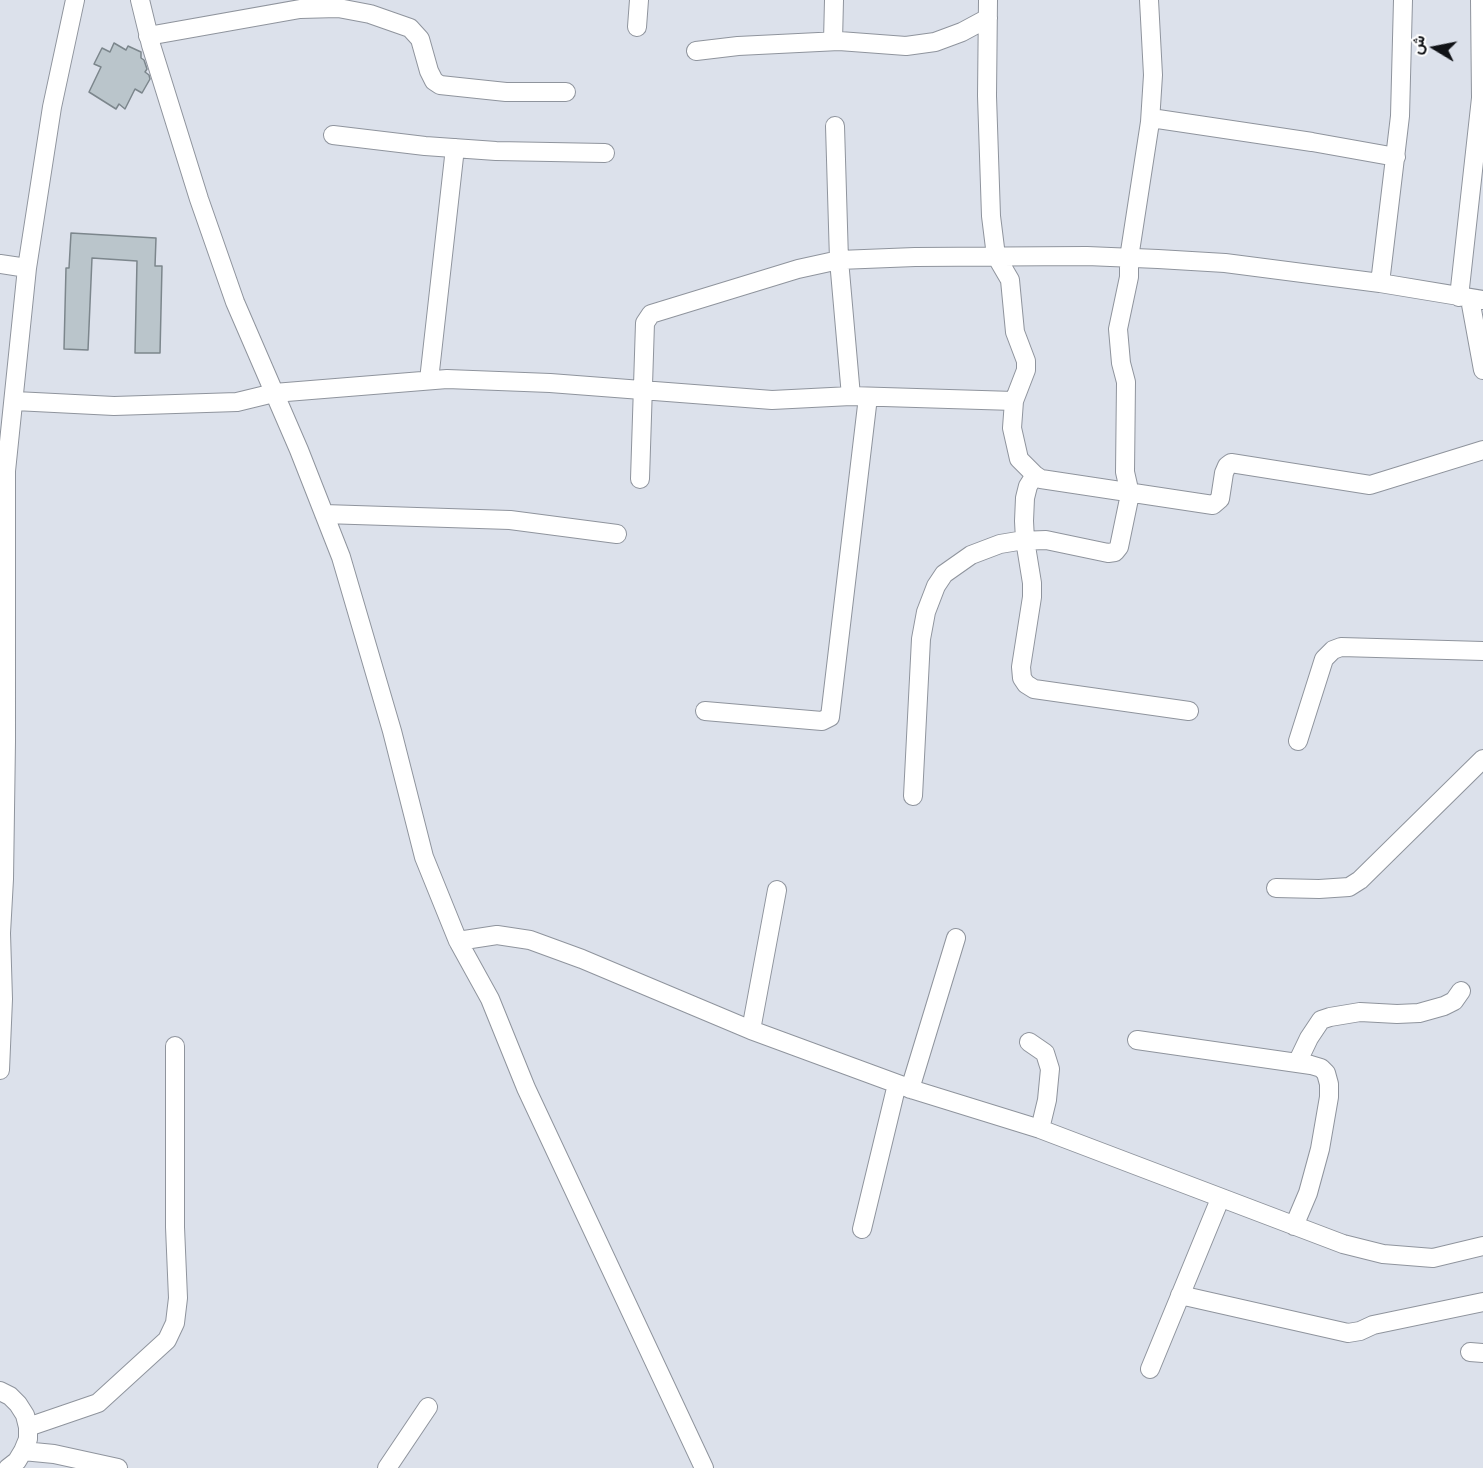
<!DOCTYPE html>
<meta charset="utf-8">
<style>
body{margin:0}
#map{position:relative;width:1483px;height:1468px;overflow:hidden;background:#dce1eb;font-family:"Noto Sans",Vazirmatn,sans-serif}
canvas{display:block}
.north{position:absolute;left:1405px;top:18px;width:60px;height:60px;-webkit-text-stroke:4px #fff;paint-order:stroke;rotate:280deg;font-size:16px;font-weight:700;line-height:24px;text-align:center;color:#101216}
.north::after{content:'';display:block;margin:auto;width:21px;height:27px;background:#101216;clip-path:polygon(50% 0,100% 100%,50% 72%,0 100%)}
</style>
<div id="map">
<canvas width="1483" height="1468"></canvas>
<div class="north">ش</div>
</div>
<script>
const c = document.querySelector('canvas').getContext('2d');
c.lineJoin = 'round';
function fill(path, color) {
  c.fillStyle = color;
  c.fill(path, 'evenodd');
}
function poly(rows) {
  const path = new Path2D();
  for (const r of rows) {
    path.moveTo(r[0], r[1]);
    for (let i = 2; i < r.length; i += 2) path.lineTo(r[i], r[i + 1]);
  }
  return path;
}
function strokePath(path, color, width, dash) {
  c.strokeStyle = color;
  c.lineWidth = width;
  c.lineCap = dash ? 'butt' : 'round';
  c.setLineDash(dash || []);
  c.stroke(path);
}
const building = poly([
 [114,43,126,50,128,46,141,52,141,58,144,60,147,69,145,72,149,75,150,79,142,93,135,89,125,109,119,104,116,109,89,92,101,67,94,64,102,48,110,52,114,43],
 [71,233,156,238,155,266,162,266,160,353,135,353,137,261,92,258,88,350,64,349,66,268,69,268,71,233]
]);
const minor = poly([
 [140,0,151,45,199,199,235,302,299,450,341,557,392,731,424,857,458,941,490,999,526,1088,704,1468],
 [988,0,987,96,991,216,996,256,1010,280,1015,332,1026,361,1026,370,1014,401,1012,428,1019,459,1035,475,1041,479,1213,505,1220,499,1224,473,1227,466,1231,463,1370,485,1483,450],
 [637,27,639,0],
 [148,36,300,9,338,8,370,14,410,28,420,39,429,71,434,81,440,85,506,92,566,92],
 [833,41,834,0],
 [696,51,738,46,839,41,906,46,935,42,962,32,988,18],
 [1151,118,1312,142,1396,157],
 [835,126,839,260,851,396],
 [333,135,425,146,496,151,605,153],
 [0,264,27,268],
 [1380,283,1400,116,1403,0],
 [1459,297,1481,98,1480,0],
 [1470,299,1483,370],
 [429,380,455,148],
 [15,401,114,406,237,402,274,393,447,379,550,383,772,400,851,396,1014,401],
 [1035,475,1028,486,1025,498,1024,521,1025,540,1032,583,1032,597,1021,667,1022,678,1026,684,1034,689,1189,711],
 [640,479,645,323,651,314,798,269,839,260,915,257,1087,256,1158,259,1225,263,1380,283,1483,300],
 [324,514,510,520,617,534],
 [705,711,822,721,830,717,868,397],
 [1298,741,1324,659,1333,650,1341,647,1483,651],
 [913,796,921,639,926,612,936,586,944,574,971,555,1000,544,1018,541,1046,540,1108,553,1115,552,1119,547,1130,494,1125,472,1126,382,1121,363,1118,329,1129,277,1129,258,1150,122,1153,75,1149,0],
 [1276,888,1319,889,1349,887,1360,880,1483,759],
 [458,941,497,935,530,940,582,959,751,1030,914,1090,1040,1129,1343,1244,1383,1254,1433,1258,1483,1246],
 [751,1030,777,890],
 [1137,1040,1311,1065,1321,1068,1326,1073,1329,1084,1329,1097,1320,1149,1308,1193,1294,1226],
 [1029,1042,1045,1053,1050,1069,1047,1100,1040,1129],
 [1297,1063,1309,1038,1321,1020,1330,1017,1360,1012,1397,1014,1419,1013,1444,1006,1454,1001,1461,991],
 [0,1070,3,999,1,933,4,879,6,741,6,471,27,268,52,107,75,0],
 [910,1089,956,938],
 [862,1229,897,1084],
 [1180,1295,1348,1333,1360,1331,1373,1325,1483,1302],
 [1470,1352,1483,1353],
 [1150,1369,1220,1199],
 [0,1391,10,1396,18,1404,25,1415,28,1427,28,1439,23,1451,17,1461,8,1468],
 [28,1427,98,1403,167,1340,175,1323,178,1298,175,1227,175,1046],
 [23,1451,54,1454,118,1468],
 [387,1468,428,1407]
]);
fill(building, '#bac5cb');
strokePath(building, '#7c868c', 1.5);
strokePath(minor, '#8f949d', 20);
strokePath(minor, '#fff', 18);
</script>
